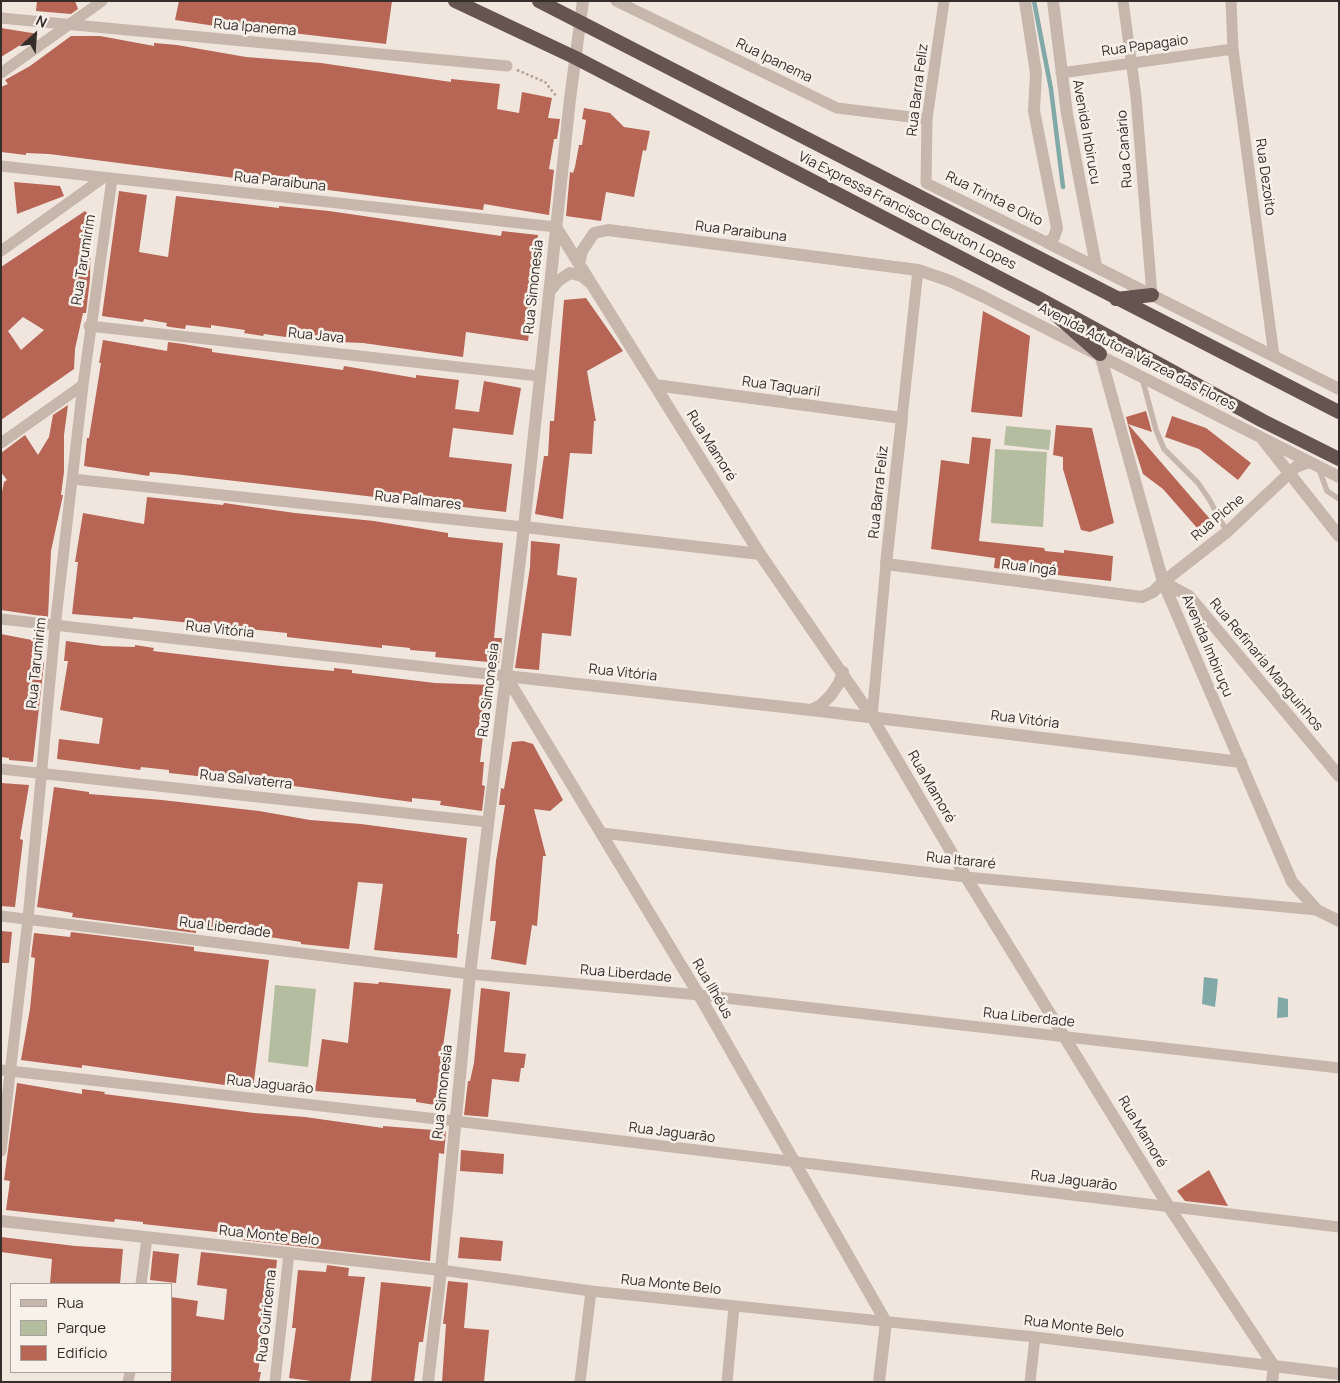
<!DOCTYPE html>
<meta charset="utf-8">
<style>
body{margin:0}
#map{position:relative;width:1340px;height:1383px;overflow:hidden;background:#f0e6de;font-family:Manrope,sans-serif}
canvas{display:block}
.frame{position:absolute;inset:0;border:2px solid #352d2a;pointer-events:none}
.legend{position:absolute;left:10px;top:1283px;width:162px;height:90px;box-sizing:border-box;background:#f8f1ea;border:1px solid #aaa39d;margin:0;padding:6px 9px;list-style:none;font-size:15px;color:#352d2a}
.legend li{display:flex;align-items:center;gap:10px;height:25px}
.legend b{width:25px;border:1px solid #aaa39d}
.north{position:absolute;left:10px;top:10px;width:50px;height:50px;-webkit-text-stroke:4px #f8f1ea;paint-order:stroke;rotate:26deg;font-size:14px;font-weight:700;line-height:20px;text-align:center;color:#352d2a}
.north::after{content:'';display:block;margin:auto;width:18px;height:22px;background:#352d2a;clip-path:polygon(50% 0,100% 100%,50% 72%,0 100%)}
</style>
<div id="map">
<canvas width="1340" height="1383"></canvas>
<div class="frame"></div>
<ul class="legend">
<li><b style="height:6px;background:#c6b6ac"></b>Rua</li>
<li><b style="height:14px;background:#b5bda0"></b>Parque</li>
<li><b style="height:14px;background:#b76555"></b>Edifício</li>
</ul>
<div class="north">N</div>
</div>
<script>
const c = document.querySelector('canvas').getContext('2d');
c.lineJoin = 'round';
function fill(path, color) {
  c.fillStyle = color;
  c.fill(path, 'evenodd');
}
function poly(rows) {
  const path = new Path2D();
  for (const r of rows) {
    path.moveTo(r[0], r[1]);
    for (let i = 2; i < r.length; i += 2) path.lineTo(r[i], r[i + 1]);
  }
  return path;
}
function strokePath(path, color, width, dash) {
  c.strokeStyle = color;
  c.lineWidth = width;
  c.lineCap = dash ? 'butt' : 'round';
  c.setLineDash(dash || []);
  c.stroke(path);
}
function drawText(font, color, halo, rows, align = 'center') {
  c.font = font + ' Manrope,sans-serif';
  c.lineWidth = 5;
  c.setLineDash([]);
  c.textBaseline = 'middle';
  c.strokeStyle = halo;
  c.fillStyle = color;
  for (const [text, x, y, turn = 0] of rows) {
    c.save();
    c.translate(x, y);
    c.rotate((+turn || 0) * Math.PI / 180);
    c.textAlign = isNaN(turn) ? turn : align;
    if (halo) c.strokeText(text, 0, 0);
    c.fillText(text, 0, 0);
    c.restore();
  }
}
const green = poly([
 [1006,426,1051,430,1049,450,1004,445],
 [995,449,1047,452,1043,527,991,523],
 [275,985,316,989,308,1067,268,1062]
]);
const water = poly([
 [1204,977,1218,979,1215,1007,1202,1004],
 [1278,997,1288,999,1288,1017,1277,1018]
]);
const stream = poly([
 [1034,1,1051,89,1063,187]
]);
const building = poly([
 [37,1,75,1,78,9,71,14,36,11],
 [179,1,392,1,386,44,250,28,249,31,175,20],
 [1,28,38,34,1,57],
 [71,36,100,36,154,46,154,43,177,45,246,57,321,63,451,82,451,79,500,84,497,109,519,113,522,92,552,98,548,118,560,119,557,139,554,139,549,169,554,170,549,215,484,204,483,210,49,154,26,153,26,155,1,152,1,87,8,84,5,80,30,66],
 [584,108,610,113,624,127,650,131,646,151,643,150,634,197,606,192,601,221,566,216,570,172,573,173,575,167,579,145,582,145,586,120,582,119],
 [14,182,60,186,64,196,17,214],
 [119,191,147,195,139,252,168,257,176,196,279,208,279,206,329,211,501,236,502,231,538,235,535,257,540,258,528,341,466,332,463,357,363,343,315,341,264,334,263,336,244,333,245,330,211,325,211,328,186,325,185,329,170,327,166,326,167,323,144,319,143,322,102,316],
 [85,211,91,217,90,279,86,313,83,313,75,349,74,369,1,420,1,267],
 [23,317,44,330,21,350,8,331],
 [586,298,623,351,587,371,596,421,594,421,592,454,570,453,563,519,535,514,544,456,548,456,550,421,554,421,564,300],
 [983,311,1030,336,1022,417,971,412],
 [103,340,167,351,168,342,183,344,212,349,212,352,343,370,344,366,416,378,416,375,459,380,455,409,479,412,484,381,521,388,513,435,453,428,449,457,512,464,506,512,174,474,150,472,149,476,84,466,87,438,89,438,101,363,99,363],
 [68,405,64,435,64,472,61,495,63,495,51,551,48,617,1,610,1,497,4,482,7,480,1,472,1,453,25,435,38,455,49,437,53,415],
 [1146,411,1152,432,1128,424,1210,519,1198,529,1163,489,1143,474,1132,440,1126,417],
 [1172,416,1206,428,1251,463,1238,480,1199,449,1165,437],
 [1056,425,1092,428,1114,523,1090,532,1081,530,1063,469,1063,457,1053,455],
 [972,437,991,439,979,541,1044,548,1045,551,1064,553,1064,550,1113,556,1111,581,994,568,995,558,931,549,941,460,969,464],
 [147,497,223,505,224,503,295,513,374,521,448,533,448,537,503,543,494,638,502,638,499,663,435,657,436,652,410,650,410,648,382,645,382,648,287,637,287,633,133,617,133,619,72,614,78,562,75,562,83,513,144,524],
 [531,541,560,544,557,575,577,578,571,636,542,633,539,670,515,668,530,567],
 [1,634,42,642,38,662,44,663,33,762,9,760,9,758,1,757],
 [66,641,103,646,135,647,135,645,154,648,153,651,281,666,334,671,334,668,352,670,352,673,435,683,491,685,489,710,486,710,480,762,484,762,482,785,485,786,482,811,440,805,441,801,412,798,412,802,264,782,263,785,242,783,243,781,169,773,169,770,141,767,140,770,57,759,59,739,99,744,103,718,60,710,68,661,64,661],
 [523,741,533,744,563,800,550,811,534,809,546,856,543,856,537,926,532,925,526,965,491,959,496,921,490,921,496,861,505,805,499,805,501,788,504,789,512,742],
 [1,783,29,785,20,839,23,840,15,907,1,906],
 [54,787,89,792,89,794,162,800,259,811,310,820,361,824,467,838,457,934,459,934,457,958,374,950,383,884,358,882,349,949,301,944,301,942,276,938,245,934,196,929,196,933,72,917,73,913,37,907],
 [1,931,12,932,9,963,1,963],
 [71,932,194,947,194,951,269,960,253,1089,82,1065,82,1068,21,1060,30,1009,35,958,31,957,34,933,70,937],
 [354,982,378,984,379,982,451,989,435,1105,416,1102,416,1099,315,1091,322,1039,348,1043],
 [481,988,510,992,504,1052,526,1054,524,1068,521,1068,519,1082,492,1079,488,1117,464,1115,468,1081,470,1081,474,1063],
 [17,1083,82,1094,82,1089,105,1092,104,1094,254,1113,305,1117,383,1128,383,1126,446,1131,444,1154,439,1153,430,1261,242,1240,243,1235,143,1224,143,1222,115,1219,114,1222,6,1210,10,1181,4,1180],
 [461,1150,504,1154,503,1174,460,1171],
 [1209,1170,1228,1206,1185,1201,1177,1191],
 [1,1237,75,1246,123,1249,120,1284,50,1284,52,1259,1,1252],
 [460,1237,503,1241,501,1261,458,1258],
 [153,1251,179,1254,176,1283,150,1280],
 [201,1252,277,1260,271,1318,267,1318,258,1372,261,1372,259,1382,171,1382,171,1297,198,1301,196,1316,224,1320,227,1289,197,1285],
 [327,1265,349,1268,348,1276,365,1277,350,1382,319,1382,289,1378,296,1328,292,1328,298,1270,326,1272],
 [448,1281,468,1283,464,1328,489,1330,484,1382,442,1382,446,1324,443,1324],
 [381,1282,431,1287,423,1342,419,1342,414,1382,371,1382]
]);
const path = poly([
 [517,70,545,82,557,97]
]);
const service = poly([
 [1142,378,1156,430,1164,449,1198,483,1209,499,1227,532],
 [1319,469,1327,491,1339,499]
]);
const minor = poly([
 [616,1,837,108,927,119],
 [944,1,927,119,926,183,1048,243],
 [1123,1,1136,97,1152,295],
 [1231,1,1233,49,1274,356],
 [1,18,507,66],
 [1,73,102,1],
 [1061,73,1233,49],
 [1,166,556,227],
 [1,251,103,178],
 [89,326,539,376],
 [902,418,918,270],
 [1,443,83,385],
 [72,479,524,527],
 [1,619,506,676],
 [872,717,886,564],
 [1,769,488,822],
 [602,833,966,877,1317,910],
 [1,916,470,974,699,995,1339,1068],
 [1,1070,455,1121,1339,1227],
 [1,1151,28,919,55,627,83,385,112,179],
 [441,1270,591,1291,1035,1337,1274,1366],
 [141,1284,147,1238],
 [128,1382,130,1372],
 [275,1382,289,1253],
 [580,1382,591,1291],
 [727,1382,734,1307],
 [1030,1382,1035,1337]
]);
const tertiary = poly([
 [1025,1,1036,73,1034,111,1057,228,1054,237,1048,243,1339,389],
 [1053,1,1067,114,1096,266],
 [556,227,760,554,872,717,966,877,1169,1207,1274,1366],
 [579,264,582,251,594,233,608,230,918,270,950,281,982,296,1339,477],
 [549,292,558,281,570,273,582,276,589,282],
 [1100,354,1163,582,1292,882,1317,910,1339,921],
 [655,385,902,418,886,564,1142,597,1153,592,1163,582,1227,532,1296,467,1309,462],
 [1263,440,1339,536],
 [524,527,760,554],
 [1163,582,1189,596,1339,776],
 [506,676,699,995,886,1322,879,1382],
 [506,676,811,710,1241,762],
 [811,710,821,705,831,695,839,683,843,672],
 [1,1221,441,1270],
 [1274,1366,1339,1374],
 [428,1382,441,1270,470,974,524,527,570,99,583,1],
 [1272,1382,1274,1366]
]);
const trunk = poly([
 [455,1,576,58,1038,298,1263,421,1339,459],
 [539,1,1339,412],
 [1116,299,1152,295],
 [1055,314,1100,354]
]);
const streetNames = [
 ["Rua Ipanema",255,28,5],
 ["Rua Papagaio",1145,46,-8],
 ["Rua Ipanema",774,61,26],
 ["Rua Barra Feliz",918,90,-83],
 ["Avenida Inbirucu",1086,132,80],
 ["Rua Canário",1125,149,-94],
 ["Rua Dezoito",1265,177,82],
 ["Rua Paraibuna",280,182,6],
 ["Rua Trinta e Oito",994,199,26],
 ["Via Expressa Francisco Cleuton Lopes",907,211,27],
 ["Rua Paraibuna",741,232,7],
 ["Rua Tarumirim",84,260,-81],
 ["Rua Simonesia",534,287,-84],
 ["Rua Java",316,336,6],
 ["Avenida Adutora Várzea das Flores",1137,357,27],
 ["Rua Taquaril",781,387,8],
 ["Rua Mamoré",711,446,58],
 ["Rua Barra Feliz",879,492,-84],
 ["Rua Palmares",418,501,6],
 ["Rua Piche",1218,518,-40],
 ["Rua Ingá",1029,568,7],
 ["Rua Vitória",220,630,6],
 ["Avenida Imbiruçu",1207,646,67],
 ["Rua Tarumirim",37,663,-84],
 ["Rua Refinaria Manguinhos",1266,665,50],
 ["Rua Vitória",623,673,6],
 ["Rua Simonesia",489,690,-83],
 ["Rua Vitória",1025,720,7],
 ["Rua Salvaterra",246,780,6],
 ["Rua Mamoré",931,787,60],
 ["Rua Itararé",961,861,6],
 ["Rua Liberdade",225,928,7],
 ["Rua Liberdade",626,974,5],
 ["Rua Ilhéus",712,989,60],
 ["Rua Liberdade",1029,1018,6],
 ["Rua Jaguarão",270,1085,6],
 ["Rua Simonesia",443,1092,-84],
 ["Rua Mamoré",1142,1132,59],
 ["Rua Jaguarão",672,1133,7],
 ["Rua Jaguarão",1074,1181,7],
 ["Rua Monte Belo",269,1236,6],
 ["Rua Monte Belo",671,1285,6],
 ["Rua Guiricema",267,1316,-84],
 ["Rua Monte Belo",1074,1327,7]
];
fill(green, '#b5bda0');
fill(water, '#81a9a8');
strokePath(stream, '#81a9a8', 4.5);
fill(building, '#b76555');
strokePath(path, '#b2a096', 2.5, [2.5, 2.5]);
strokePath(service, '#c6b6ac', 5.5);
strokePath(minor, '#c6b6ac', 11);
strokePath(tertiary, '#c6b6ac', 12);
strokePath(trunk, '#655450', 14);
drawText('14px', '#352d2a', '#f8f1ea', streetNames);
</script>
